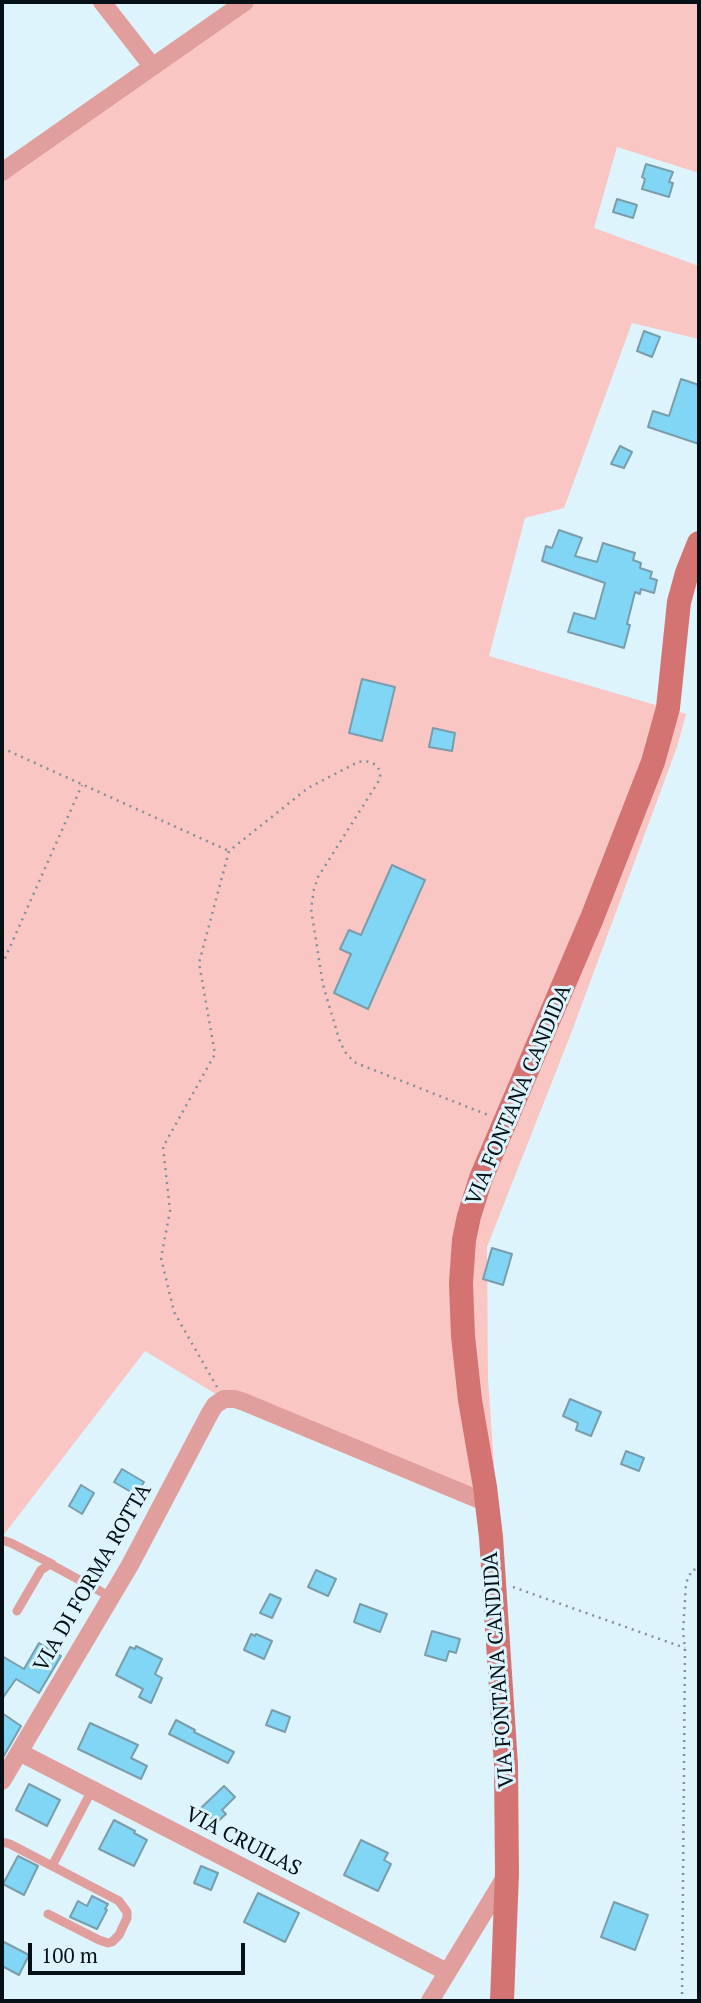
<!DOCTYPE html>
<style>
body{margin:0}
#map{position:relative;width:701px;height:2003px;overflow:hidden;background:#def4fd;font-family:"PT Serif",serif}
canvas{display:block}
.frame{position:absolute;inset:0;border:4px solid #041015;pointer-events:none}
.scale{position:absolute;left:28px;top:1943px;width:217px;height:32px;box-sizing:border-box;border:4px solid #041015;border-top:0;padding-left:9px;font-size:21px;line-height:24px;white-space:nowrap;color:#041015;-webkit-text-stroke:5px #def4fd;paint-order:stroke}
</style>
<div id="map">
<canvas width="701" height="2003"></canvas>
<div class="frame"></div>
<div class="scale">100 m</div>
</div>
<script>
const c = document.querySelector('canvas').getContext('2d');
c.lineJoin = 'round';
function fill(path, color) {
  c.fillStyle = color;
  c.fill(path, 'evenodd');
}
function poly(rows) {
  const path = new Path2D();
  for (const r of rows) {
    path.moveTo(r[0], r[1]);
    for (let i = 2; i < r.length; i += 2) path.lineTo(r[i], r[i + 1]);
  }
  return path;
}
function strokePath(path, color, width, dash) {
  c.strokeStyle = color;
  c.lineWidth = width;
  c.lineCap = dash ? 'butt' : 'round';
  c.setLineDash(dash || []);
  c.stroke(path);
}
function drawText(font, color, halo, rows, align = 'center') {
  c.font = font + ' "PT Serif",serif';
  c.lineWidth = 6;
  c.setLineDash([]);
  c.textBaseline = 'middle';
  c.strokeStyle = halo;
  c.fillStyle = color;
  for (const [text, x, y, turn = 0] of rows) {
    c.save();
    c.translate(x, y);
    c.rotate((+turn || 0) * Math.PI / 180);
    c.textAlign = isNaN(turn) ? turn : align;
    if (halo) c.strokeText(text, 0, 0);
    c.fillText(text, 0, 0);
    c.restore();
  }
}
const green = poly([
 [230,2,699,2,699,173,617,147,594,228,699,266,699,339,632,323,564,508,525,518,489,656,686,714,677,747,572,1031,487,1247,488,1378,497,1509,224,1399,145,1351,2,1537,2,162]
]);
const building = poly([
 [646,164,673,172,669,182,673,183,669,197,642,189,645,179,642,177,646,164],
 [617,199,637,205,633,218,613,212,617,199],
 [644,331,660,337,652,357,637,351,644,331],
 [681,379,699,385,699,444,648,427,653,411,669,416,681,379],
 [620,446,632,452,624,468,611,464,620,446],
 [559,530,582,538,575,556,597,562,603,543,635,553,633,560,641,563,640,568,652,572,650,578,657,580,654,593,641,589,640,594,635,592,627,624,630,625,624,648,568,632,574,613,595,619,605,583,542,561,546,546,552,548,559,530],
 [362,679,395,687,382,741,349,733,362,679],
 [433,728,455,733,452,751,429,747,433,728],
 [392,865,425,880,368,1009,334,993,351,954,340,949,349,930,361,935,392,865],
 [492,1248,512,1254,503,1285,483,1279,492,1248],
 [570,1399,601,1412,591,1436,576,1430,578,1423,563,1416,570,1399],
 [626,1451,644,1458,639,1471,621,1464,626,1451],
 [122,1469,144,1482,136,1495,114,1482,122,1469],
 [81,1485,94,1493,82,1514,69,1506,81,1485],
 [316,1570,336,1579,328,1596,308,1587,316,1570],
 [270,1594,281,1599,272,1618,260,1613,270,1594],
 [360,1604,387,1614,380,1632,354,1622,360,1604],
 [432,1631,460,1639,456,1653,449,1651,446,1661,425,1655,432,1631],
 [251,1634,255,1636,256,1634,272,1641,264,1659,244,1650,251,1634],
 [39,1643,61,1656,39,1693,16,1679,2,1699,2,1656,24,1669,39,1643],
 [136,1646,162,1659,155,1674,162,1678,151,1703,139,1697,143,1689,116,1675,130,1647,135,1649,136,1646],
 [272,1710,290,1717,285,1732,266,1725,272,1710],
 [2,1713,21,1726,2,1759,2,1713],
 [176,1720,195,1730,194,1732,234,1752,228,1763,169,1734,176,1720],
 [90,1723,138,1745,131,1758,147,1766,141,1779,78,1749,90,1723],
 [29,1784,60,1800,47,1826,16,1810,29,1784],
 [224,1786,235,1797,222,1810,226,1814,216,1823,201,1808,224,1786],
 [114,1820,135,1831,134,1833,147,1840,134,1866,99,1849,114,1820],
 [361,1840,388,1853,384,1860,391,1864,378,1891,344,1875,361,1840],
 [18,1856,38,1866,24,1895,3,1884,18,1856],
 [201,1866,218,1873,211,1890,194,1883,201,1866],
 [258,1893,299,1913,285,1942,244,1922,258,1893],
 [92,1896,108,1904,105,1909,107,1910,97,1929,70,1917,78,1901,87,1906,92,1896],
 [614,1902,648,1915,635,1950,601,1937,614,1902],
 [2,1941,29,1955,19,1975,2,1966,2,1941]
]);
const path = poly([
 [2,748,229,851],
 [2,965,82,785],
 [217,1387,174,1312,161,1258,170,1211,163,1147,215,1054,199,963,229,851,308,788,358,762,366,761,374,764,378,767,380,773,380,779,318,877,314,889,311,909,323,985,340,1042,347,1055,356,1063,488,1115],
 [513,1587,685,1648],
 [682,2001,685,1648,683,1632,686,1583,692,1570,699,1569]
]);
const service = poly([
 [2,1540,11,1543,52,1564],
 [17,1611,41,1570,50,1564,111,1597],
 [2,1842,10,1844,119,1901,127,1912,127,1918,119,1935,112,1942,108,1943,99,1940,48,1914],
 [52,1866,92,1790]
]);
const minor = poly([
 [102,2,152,66],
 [2,172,245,2],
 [19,1752,447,1972],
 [2,1781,130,1565,210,1413,215,1405,224,1399,235,1399,244,1402,487,1503],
 [430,2001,506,1876]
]);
const secondary = poly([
 [502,2001,507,1873,506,1765,491,1537,485,1487,470,1400,463,1336,461,1283,464,1240,469,1216,481,1178,592,918,653,762,668,708,679,602,687,573,699,543]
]);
const streetNames = [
 ["VIA FONTANA CANDIDA",519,1095,-67],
 ["VIA DI FORMA ROTTA",93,1578,-60],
 ["VIA FONTANA CANDIDA",499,1670,-94],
 ["VIA CRUILAS",243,1842,27]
];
fill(green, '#fac6c3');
fill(building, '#82d6f5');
strokePath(building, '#7a9dab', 2);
strokePath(path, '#809198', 2.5, [2, 5]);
strokePath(service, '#e09e9c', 9);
strokePath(minor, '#e09e9c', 18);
strokePath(secondary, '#d37473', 24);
drawText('21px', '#041015', '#def4fd', streetNames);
</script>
